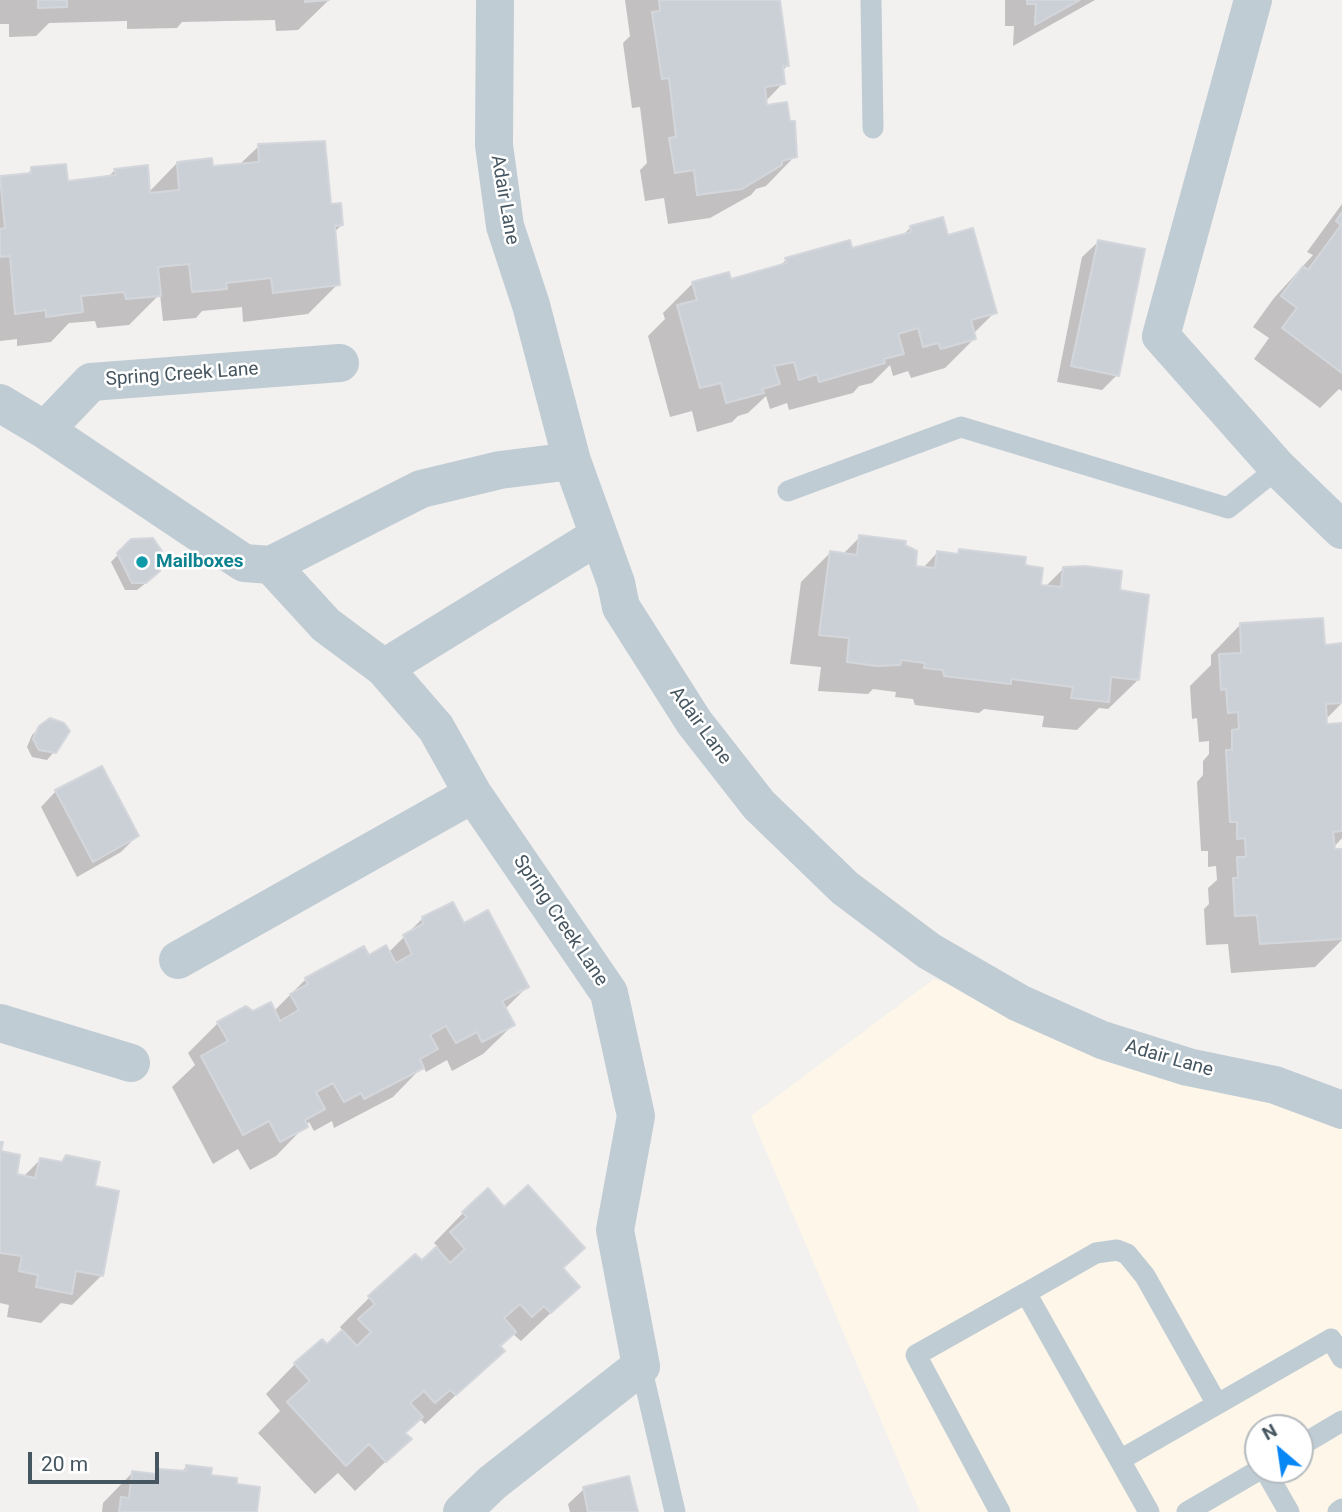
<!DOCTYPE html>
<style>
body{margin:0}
#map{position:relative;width:1342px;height:1512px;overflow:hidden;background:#f3f0f0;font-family:Roboto,sans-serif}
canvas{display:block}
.north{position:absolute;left:1244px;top:1414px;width:70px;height:70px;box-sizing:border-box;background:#fff;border:2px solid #b5bbbf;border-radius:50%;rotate:331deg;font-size:19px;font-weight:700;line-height:28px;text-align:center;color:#465660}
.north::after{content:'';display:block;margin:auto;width:24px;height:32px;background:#0786f5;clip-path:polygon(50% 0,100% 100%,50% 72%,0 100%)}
.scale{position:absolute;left:28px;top:1452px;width:131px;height:32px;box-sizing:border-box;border:4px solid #465660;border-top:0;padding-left:9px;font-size:21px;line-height:24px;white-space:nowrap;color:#465660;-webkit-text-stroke:5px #fff;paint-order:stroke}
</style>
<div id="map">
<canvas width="1342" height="1512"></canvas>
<div class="north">N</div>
<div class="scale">20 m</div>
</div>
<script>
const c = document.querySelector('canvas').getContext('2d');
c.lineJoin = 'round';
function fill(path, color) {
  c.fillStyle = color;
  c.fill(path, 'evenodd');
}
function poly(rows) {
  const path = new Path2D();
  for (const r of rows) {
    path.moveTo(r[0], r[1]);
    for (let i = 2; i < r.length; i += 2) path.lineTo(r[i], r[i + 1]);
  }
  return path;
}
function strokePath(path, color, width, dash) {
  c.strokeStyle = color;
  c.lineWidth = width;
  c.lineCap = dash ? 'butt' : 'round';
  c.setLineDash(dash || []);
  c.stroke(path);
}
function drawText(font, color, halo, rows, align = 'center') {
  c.font = font + ' Roboto,sans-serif';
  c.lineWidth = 5;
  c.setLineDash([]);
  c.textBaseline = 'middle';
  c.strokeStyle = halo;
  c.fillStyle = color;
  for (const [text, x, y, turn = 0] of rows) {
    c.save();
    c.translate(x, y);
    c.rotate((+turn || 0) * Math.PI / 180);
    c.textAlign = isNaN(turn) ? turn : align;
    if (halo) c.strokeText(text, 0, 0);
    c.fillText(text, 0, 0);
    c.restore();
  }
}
const commercial = poly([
 [934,979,1342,1121,1342,1512,920,1512,751,1116],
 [1258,1428,1300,1428,1300,1470,1258,1470]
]);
const shadow = poly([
 [0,0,329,0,298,30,276,31,275,20,182,22,177,28,127,29,127,21,49,23,36,36,9,37,9,24,0,24],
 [625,0,778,0,787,66,782,71,783,83,765,102,795,156,766,186,756,189,751,195,710,218,668,224,664,198,645,201,640,170,647,163,640,107,632,108,623,43,630,36],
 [1005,0,1095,0,1013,46,1014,26,1005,26],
 [259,146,330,205,342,225,333,233,338,284,308,314,243,322,242,307,202,311,196,318,163,321,160,294,129,325,97,328,95,321,69,323,51,342,17,346,17,339,0,341,0,178,25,176,32,169,66,182,107,178,115,170,149,192,177,163,211,167,239,165],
 [1342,204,1342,391,1339,389,1320,408,1254,359,1269,338,1253,327,1274,298,1313,255,1307,252],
 [911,227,947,237,995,312,973,334,974,339,945,368,911,378,908,371,893,376,890,365,872,383,859,386,853,393,789,410,787,403,770,409,766,396,748,413,738,416,732,422,697,432,692,411,670,417,648,336,665,319,663,313,693,283,729,281,779,267,786,260,851,250,902,236],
 [1098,242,1117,375,1102,390,1057,382,1082,257],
 [860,537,903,546,914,568,922,569,937,553,955,555,960,551,1023,567,1039,586,1045,587,1064,568,1118,592,1138,680,1108,709,1099,708,1077,730,1042,727,1044,716,984,709,979,713,915,705,913,699,895,697,896,692,873,689,868,694,818,691,821,667,790,664,801,582,831,552,843,554],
 [131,541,151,579,137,590,125,590,111,562],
 [1240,625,1324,646,1342,645,1342,703,1325,720,1326,726,1342,725,1342,838,1333,848,1333,851,1342,851,1342,940,1315,967,1231,973,1228,944,1206,945,1204,909,1209,904,1208,888,1217,880,1216,866,1208,867,1208,851,1201,851,1197,782,1203,775,1203,761,1209,754,1209,741,1199,742,1197,718,1192,719,1190,686,1211,665,1211,655],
 [40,727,54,752,47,760,32,757,27,747,32,735],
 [56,791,137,836,121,852,77,877,41,807],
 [423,918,464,925,527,987,505,1009,513,1025,483,1054,452,1071,447,1060,426,1072,423,1066,393,1097,334,1128,332,1121,314,1131,309,1122,276,1156,250,1170,238,1149,213,1164,172,1087,195,1065,188,1053,218,1023,253,1013,274,1011,306,979,369,957,388,953],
 [0,1153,15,1175,23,1177,40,1160,60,1164,67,1157,93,1187,101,1276,72,1305,61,1303,41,1323,7,1317,9,1305,0,1303],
 [463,1213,562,1269,578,1287,521,1341,513,1334,500,1348,503,1351,425,1424,419,1418,404,1434,409,1439,355,1491,338,1473,315,1494,258,1433,280,1411,266,1394,295,1364,327,1347,343,1331,340,1327,370,1297,426,1259,438,1247,434,1243],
 [187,1466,235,1486,255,1512,102,1512,103,1503,132,1473,153,1476,158,1470,180,1473],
 [584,1489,637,1512,570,1512,568,1504]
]);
const building = poly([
 [38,0,67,0,67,7,38,8,38,0],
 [305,0,329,0,305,2,305,0],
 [659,0,780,0,789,66,783,66,785,84,765,87,767,105,787,102,790,121,795,121,797,157,782,161,782,165,742,189,697,195,694,170,675,173,669,138,676,137,669,78,662,79,652,12,660,11,659,0],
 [1027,0,1080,0,1035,25,1036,4,1027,4,1027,0],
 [325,141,331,204,341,203,343,225,335,226,340,285,273,293,271,278,226,283,227,289,192,292,189,264,158,267,161,296,126,299,124,292,81,296,83,312,46,317,46,310,15,314,10,256,0,257,0,229,5,228,0,176,31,173,31,167,66,164,68,181,116,175,114,169,148,165,150,193,179,190,177,162,212,158,213,166,259,162,258,144,325,141],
 [1342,212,1342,373,1282,328,1297,308,1281,296,1303,266,1308,270,1341,225,1336,221,1342,212],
 [943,217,948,235,973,228,997,313,971,320,976,339,941,349,938,343,923,347,918,328,898,334,904,354,884,359,885,363,819,382,817,374,799,380,794,362,774,366,780,384,762,389,764,393,726,403,721,383,700,388,677,305,697,300,692,282,729,272,731,279,787,263,785,258,850,240,852,248,911,232,910,226,943,217],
 [1098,240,1145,249,1119,376,1071,366,1098,240],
 [859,535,906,541,905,545,917,551,916,566,935,568,937,551,958,554,959,549,1026,557,1025,565,1043,568,1041,585,1061,587,1063,567,1085,566,1122,571,1120,590,1149,595,1139,680,1111,677,1109,702,1071,698,1073,687,1011,679,1011,684,944,676,943,670,924,668,925,663,902,660,900,665,877,666,847,662,849,638,819,635,830,551,857,555,859,535],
 [153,538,162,551,160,571,146,583,132,583,117,553,131,539,153,538],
 [1323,618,1325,645,1342,643,1342,703,1326,704,1327,724,1342,723,1342,831,1333,832,1335,849,1342,849,1342,939,1260,944,1257,915,1235,916,1233,878,1238,878,1237,857,1246,857,1245,838,1237,839,1237,822,1230,822,1226,750,1232,750,1232,730,1239,729,1238,712,1228,713,1226,689,1221,690,1219,654,1241,653,1240,623,1323,618],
 [50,718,64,723,70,731,56,753,39,750,33,739,39,726,50,718],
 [102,766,139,836,93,862,55,790,102,766],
 [453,902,464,923,488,910,529,987,502,1001,515,1025,482,1042,477,1032,456,1043,446,1026,430,1035,438,1049,420,1059,424,1068,364,1099,361,1093,344,1102,333,1083,316,1092,325,1109,305,1120,308,1127,280,1142,269,1121,243,1135,201,1056,228,1041,217,1022,246,1006,253,1011,271,1002,280,1021,299,1010,290,994,308,984,305,978,364,946,369,955,386,945,396,963,412,954,403,935,423,924,422,917,453,902],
 [0,1142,3,1142,1,1151,20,1155,17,1174,35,1178,40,1158,62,1162,66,1155,100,1162,95,1186,119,1191,103,1276,76,1271,72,1294,36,1287,38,1275,19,1271,22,1256,0,1253,0,1142],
 [528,1185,585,1248,563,1268,580,1287,551,1313,544,1306,532,1317,520,1304,504,1318,516,1332,500,1346,505,1351,456,1395,450,1390,435,1403,424,1391,410,1403,423,1417,405,1433,412,1439,386,1462,369,1444,346,1466,287,1402,310,1381,294,1363,322,1339,327,1344,342,1330,357,1346,371,1332,358,1319,375,1304,368,1296,415,1254,422,1260,436,1247,450,1263,465,1249,450,1232,467,1217,462,1212,488,1188,504,1207,528,1185],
 [186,1465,212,1468,211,1475,237,1478,237,1484,260,1487,257,1512,119,1512,121,1497,129,1498,132,1471,156,1474,158,1469,186,1471,186,1465],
 [629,1476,638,1512,588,1512,583,1487,629,1476]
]);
const lane = poly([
 [871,0,873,128],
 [788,491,961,427,1228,508,1278,468],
 [1026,1293,1096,1253,1117,1250,1127,1254,1145,1276,1217,1404],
 [641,1366,675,1512],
 [1300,1446,1342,1421],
 [1120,1460,1331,1339,1342,1358],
 [1265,1470,1289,1512],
 [1000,1512,916,1355,1026,1293,1149,1512],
 [1187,1512,1259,1470],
 [1338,1512,1342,1509]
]);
const street = poly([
 [495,0,494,145,505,226,531,305,572,461,616,583,621,607,694,722,759,805,845,888,929,951,1019,1003,1102,1040,1188,1067,1275,1085,1342,1110],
 [1253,0,1161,336,1278,468,1342,530],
 [0,403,45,430,244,563,271,565,326,625,384,668,436,728,473,794,609,993,636,1116,615,1230,641,1366,492,1483,462,1512],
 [45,430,91,382,340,363],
 [271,565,421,489,500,470,572,461],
 [384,668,598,536],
 [178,960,473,794],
 [0,1023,131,1063]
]);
const markers = [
 [142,562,7,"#0f9aa8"]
];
const streetNames = [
 ["Adair Lane",504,200,80],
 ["Spring Creek Lane",182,375,-4],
 ["Adair Lane",700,726,54],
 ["Spring Creek Lane",560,921,56],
 ["Adair Lane",1169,1059,16]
];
const cultureNames = [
 ["Mailboxes",156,562]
];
fill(commercial, '#fef6e9');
fill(shadow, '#0003');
fill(building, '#cbd0d6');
strokePath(building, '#d3d7dc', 2);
strokePath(lane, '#bfccd3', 21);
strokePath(street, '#bfccd3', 38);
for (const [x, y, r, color] of markers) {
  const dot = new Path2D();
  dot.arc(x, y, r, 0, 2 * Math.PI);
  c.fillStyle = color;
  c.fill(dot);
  strokePath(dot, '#fff', 2.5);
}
drawText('19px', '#465660', '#fff', streetNames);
drawText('bold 19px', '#0d838f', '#fff', cultureNames, 'left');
</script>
